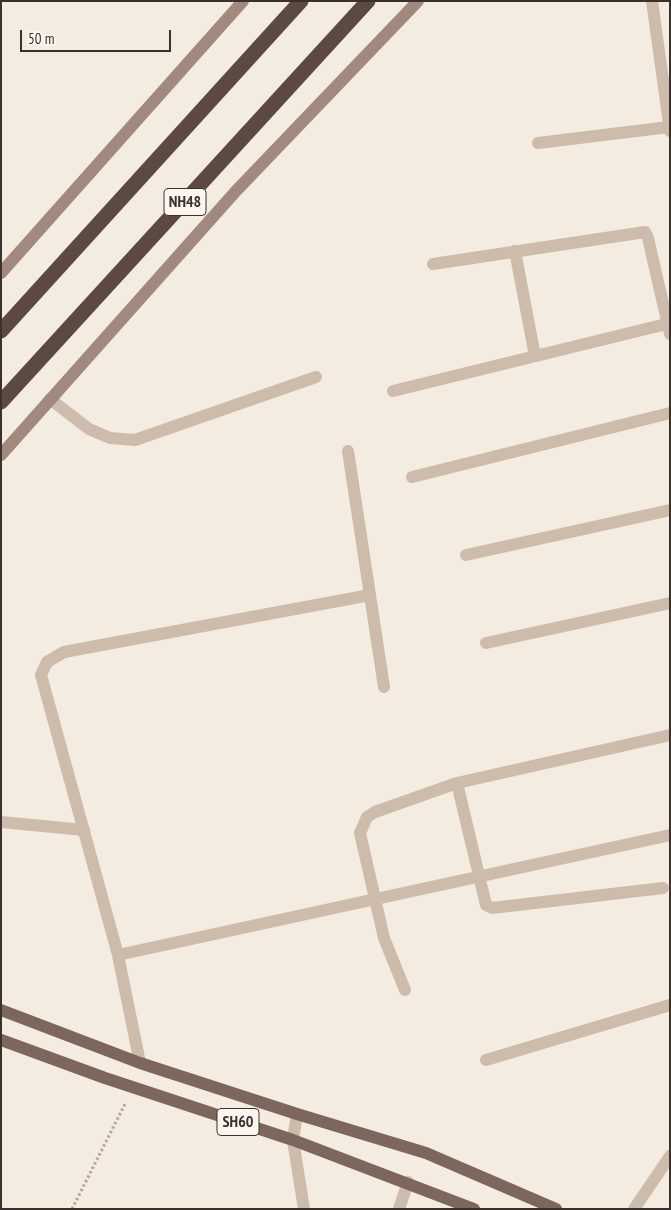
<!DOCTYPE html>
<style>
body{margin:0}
#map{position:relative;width:671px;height:1210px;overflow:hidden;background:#f4ebe1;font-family:"PT Sans Narrow",sans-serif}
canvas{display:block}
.frame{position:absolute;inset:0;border:2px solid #3b302b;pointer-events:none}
.scale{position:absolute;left:20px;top:30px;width:151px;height:22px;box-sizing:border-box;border:2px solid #3b302b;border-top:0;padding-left:6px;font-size:15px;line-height:18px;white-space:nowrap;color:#3b302b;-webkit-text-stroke:4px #fbf5ee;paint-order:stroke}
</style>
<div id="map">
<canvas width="671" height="1210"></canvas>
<div class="frame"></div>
<div class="scale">50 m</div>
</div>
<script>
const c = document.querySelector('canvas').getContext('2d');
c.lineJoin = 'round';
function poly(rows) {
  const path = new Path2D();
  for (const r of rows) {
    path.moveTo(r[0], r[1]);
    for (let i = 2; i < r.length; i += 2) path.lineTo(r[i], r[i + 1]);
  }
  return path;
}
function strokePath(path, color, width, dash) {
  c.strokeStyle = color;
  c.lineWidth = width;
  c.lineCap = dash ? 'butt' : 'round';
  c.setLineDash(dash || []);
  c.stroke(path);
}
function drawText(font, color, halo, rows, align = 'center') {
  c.font = font + ' "PT Sans Narrow",sans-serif';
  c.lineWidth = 4;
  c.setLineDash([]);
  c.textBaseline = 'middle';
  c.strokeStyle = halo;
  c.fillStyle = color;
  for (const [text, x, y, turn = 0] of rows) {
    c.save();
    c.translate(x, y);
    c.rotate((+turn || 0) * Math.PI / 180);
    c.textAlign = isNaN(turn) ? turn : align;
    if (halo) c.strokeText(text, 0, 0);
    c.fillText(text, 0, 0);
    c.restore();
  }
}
const path = poly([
 [72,1209,126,1102]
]);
const lane = poly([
 [50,399,89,429,110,438,135,440,316,377],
 [1,822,84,830],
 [399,1209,408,1182]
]);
const street = poly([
 [652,1,670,131],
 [538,143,669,127],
 [515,251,535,356],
 [433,264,645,232,648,238,670,334],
 [393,391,670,323],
 [348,451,384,687],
 [412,477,670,413],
 [466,555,670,510],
 [486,643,670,603],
 [457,783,486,905,492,908,663,888],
 [118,955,670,835],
 [405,990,384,938,360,833,367,817,375,812,457,783,670,735],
 [486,1060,670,1005],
 [140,1063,118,955,41,675,47,662,64,652,370,595],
 [297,1114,293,1140,304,1209],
 [634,1209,670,1156]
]);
const secondary = poly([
 [1,273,243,1],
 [1,455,236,191,418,1]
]);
const primary = poly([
 [1,1010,140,1063,297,1114,426,1153,556,1209],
 [1,1040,105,1078,293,1140,474,1209]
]);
const highway = poly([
 [1,331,301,1],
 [1,402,368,1]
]);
const shields = [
 [185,202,42],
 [238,1122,42]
];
const shieldNames = [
 ["NH48",185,202],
 ["SH60",238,1122]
];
strokePath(path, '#b9a596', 3, [2.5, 2.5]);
strokePath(lane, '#cdbbac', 12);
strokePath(street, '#cdbbac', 12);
strokePath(secondary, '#a18a7d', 12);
strokePath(primary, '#7d675c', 12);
strokePath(highway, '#5c4a42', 15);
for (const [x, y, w] of shields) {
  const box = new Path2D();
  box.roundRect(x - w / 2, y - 13.5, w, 27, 4);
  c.fillStyle = '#fbf5ee';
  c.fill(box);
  strokePath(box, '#3b302b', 1);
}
drawText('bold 16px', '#3b302b', null, shieldNames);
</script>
